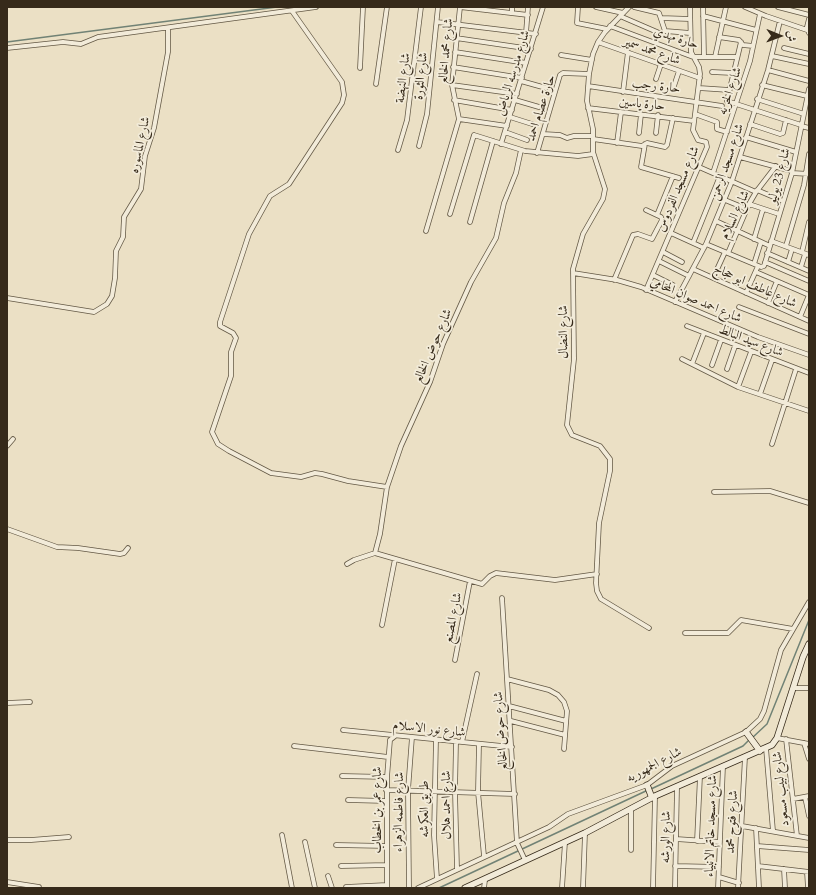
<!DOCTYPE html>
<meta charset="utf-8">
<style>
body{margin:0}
#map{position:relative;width:816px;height:895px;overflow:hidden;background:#ebe0c5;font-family:"EB Garamond",Amiri,serif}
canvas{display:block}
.frame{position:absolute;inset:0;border:8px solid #362a1a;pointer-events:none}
.north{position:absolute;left:760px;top:16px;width:40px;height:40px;-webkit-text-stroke:3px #f2ebd9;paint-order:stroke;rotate:91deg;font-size:11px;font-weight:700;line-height:16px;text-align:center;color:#362a1a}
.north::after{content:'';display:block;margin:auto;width:14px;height:18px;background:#362a1a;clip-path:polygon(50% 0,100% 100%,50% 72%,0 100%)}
</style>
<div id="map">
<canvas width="816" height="895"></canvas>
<div class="frame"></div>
<div class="north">ش</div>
</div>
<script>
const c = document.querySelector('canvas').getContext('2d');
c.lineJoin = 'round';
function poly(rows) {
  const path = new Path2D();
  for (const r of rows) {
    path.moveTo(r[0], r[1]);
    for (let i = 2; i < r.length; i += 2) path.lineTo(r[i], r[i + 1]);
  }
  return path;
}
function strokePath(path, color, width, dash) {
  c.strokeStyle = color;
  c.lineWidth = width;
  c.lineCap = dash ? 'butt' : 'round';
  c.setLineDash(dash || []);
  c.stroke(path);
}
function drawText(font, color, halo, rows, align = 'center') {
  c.font = font + ' "EB Garamond",Amiri,serif';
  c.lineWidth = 3.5;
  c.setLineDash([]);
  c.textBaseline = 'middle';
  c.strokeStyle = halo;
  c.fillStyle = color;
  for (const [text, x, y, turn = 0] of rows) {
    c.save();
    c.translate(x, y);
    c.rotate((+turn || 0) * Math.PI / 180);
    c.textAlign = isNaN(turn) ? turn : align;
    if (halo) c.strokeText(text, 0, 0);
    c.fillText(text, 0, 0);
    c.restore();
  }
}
const stream = poly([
 [7,42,277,7],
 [752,738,767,724,809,620],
 [651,789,743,746,749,740],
 [439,888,648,790]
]);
const street = poly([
 [460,7,528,15],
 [578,7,577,23,607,29],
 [596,7,623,13],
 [629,7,605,32,598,42,593,54,589,74,587,101,593,129,593,152,605,189,603,199,583,234,573,269,574,359,567,425,572,435,600,446,610,459,610,471,599,523,596,583,597,591,601,599,649,628],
 [634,7,659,13,665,31,690,33],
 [703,7,704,57],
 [745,7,766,16,807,30],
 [778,7,809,15],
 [292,11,342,82,344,95,342,103,289,184,270,196,249,234,220,322,220,326,233,333,236,338,231,352,231,376,212,432,218,444,229,451,271,473,301,477,315,473,322,474,348,481,387,487],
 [512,13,512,7],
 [620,16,664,35],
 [703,16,756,30],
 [661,18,690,19],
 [809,19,807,27,809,33],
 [437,22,536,34],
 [610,26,693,57,737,57],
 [526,33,528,7],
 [719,37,739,40,743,45,753,46],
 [456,38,531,49],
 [598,42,700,78],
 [741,42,727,101,801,125],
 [7,48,63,42,81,44,98,37,316,7],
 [784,48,809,54],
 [455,52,526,63],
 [561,55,592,60],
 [772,56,809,64],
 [715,57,726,7],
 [453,67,522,78],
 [360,68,363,7],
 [768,70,809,81],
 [712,72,733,73],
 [656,79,661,64],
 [521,81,546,88],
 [376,84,387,7],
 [452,85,517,94],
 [762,85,807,96],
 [588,86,722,106],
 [674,86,679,71],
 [699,88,729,90],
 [623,92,628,52],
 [757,99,804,114],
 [454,100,512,110],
 [515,100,539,107],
 [588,108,694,121],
 [695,114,717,122,717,129,727,132],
 [510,117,532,124],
 [459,119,507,126],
 [750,124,780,134,783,133,786,120],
 [801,126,809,128],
 [505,132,527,140],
 [639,133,641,114],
 [656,133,658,115],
 [543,134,560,135,567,138,574,136,593,136],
 [746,137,796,152],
 [593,139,642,146,647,143,665,147,667,145,673,118],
 [617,143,621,112],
 [501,144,543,7],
 [645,144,641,167,679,178],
 [419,146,427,114,438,7],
 [398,150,407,120,421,7],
 [537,153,560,75,563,73,589,74],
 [740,157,792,171],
 [699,167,756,192],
 [713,173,750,61,760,14],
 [792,173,809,174],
 [757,190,783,201],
 [725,200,747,209],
 [749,204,779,214],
 [450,214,474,135,525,151,578,156,593,154],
 [657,215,673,176],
 [716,221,770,246],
 [470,222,493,141],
 [426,231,459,119,452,85,460,7],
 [671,233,704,248],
 [754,239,763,209],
 [771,241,809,255],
 [693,243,720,176],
 [706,244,761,267,764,266,792,173,809,89],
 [786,246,804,185,809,154],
 [663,252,682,262],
 [802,252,809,222],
 [728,253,749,204,756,192,776,166],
 [767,253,809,271],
 [659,261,689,276],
 [765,262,809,281],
 [788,262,792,249],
 [754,264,761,242],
 [801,267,805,254],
 [693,269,809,321],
 [756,272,809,295],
 [573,273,617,280,641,287,758,337,809,355],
 [653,275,673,285],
 [714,276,725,252],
 [614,280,633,235,638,234,652,239,662,220,661,217,646,210],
 [646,290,707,147,706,142,698,140,693,130,700,74,699,67,691,52,690,7],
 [746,293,758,266],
 [7,298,94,312,107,304,112,296,115,278,116,251,123,237,124,217,141,189,145,156,154,128,168,52,168,29],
 [675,302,706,244,732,181,768,70,780,21],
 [768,303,777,281],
 [739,307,809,334],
 [800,317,809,295],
 [687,326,809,373],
 [682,359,738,387,809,411],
 [692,364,704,333],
 [712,365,721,340],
 [727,369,735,346],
 [738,387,751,352],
 [760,394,772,360],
 [772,444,796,369],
 [7,446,13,439],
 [714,492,770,491,809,503],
 [7,529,57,547,78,548,120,554,124,553,128,548],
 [375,553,380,534,387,487,401,446,430,382,443,344,471,282,496,238,504,203,516,173,521,150],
 [347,564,354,560,375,553,482,584,490,576,496,573,555,580,597,574],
 [502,598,517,843,525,860],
 [382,625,395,559],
 [685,633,728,633,741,620,793,629],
 [455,660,470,581],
 [507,679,549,690,558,695,564,702,567,711,564,749],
 [793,688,809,688],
 [7,703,30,702],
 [509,706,566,721],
 [511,721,565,735],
 [343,730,512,747],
 [777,738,809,744],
 [436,739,434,835,437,879],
 [786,739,797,836],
 [456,741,455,792,457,869],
 [462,742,477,674],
 [804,743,809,759],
 [479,744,478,792,484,856],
 [294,746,388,757],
 [766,748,773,831],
 [342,776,387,777],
 [386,790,515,794],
 [805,797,809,816],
 [793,799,809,796],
 [348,800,386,801],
 [631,810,631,850],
 [742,826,809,838],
 [756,828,759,888],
 [282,835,292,888],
 [676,839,720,842],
 [7,840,31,840,69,837],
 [697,841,700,776],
 [305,842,315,888],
 [336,845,387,846],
 [757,846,809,850],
 [341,866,387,865],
 [675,866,719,867],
 [758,866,809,872],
 [784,869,785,888],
 [807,872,808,888],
 [328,876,332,888],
 [719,877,739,883],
 [7,882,39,887],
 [346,887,387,885],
 [387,888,387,777,390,740,395,736],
 [409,888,408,790,412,737],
 [418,888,549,827,568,814,647,785,672,766,746,732,760,719,764,711,781,650,809,602],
 [484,888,485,880],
 [562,888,565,842],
 [583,888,585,833],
 [653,888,655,796],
 [675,888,677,787],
 [718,888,723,766],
 [738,888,745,757]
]);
const secondary = poly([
 [746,732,760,751],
 [647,785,652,798],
 [465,888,585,833,655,796,772,745,777,738,803,657,809,644]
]);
const streetNames = [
 ["حارة مهدي",676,38,18],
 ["شارع محمد الخالع",446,51,-85],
 ["شارع محمد سمير",652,51,20],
 ["شارع مدرسه الرياض",513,73,-73],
 ["شارع الثورة",421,76,-84],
 ["شارع النهضة",403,78,-83],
 ["حارة رجب",656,86,7],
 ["شارع الحريه",730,91,-71],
 ["حارة ياسين",642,104,6],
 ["حارة عصام احمد",541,108,-72],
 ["شارع الماسوره",140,145,-78],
 ["شارع مسجد الرحمن",727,162,-71],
 ["شارع 23 يوليو",779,176,-75],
 ["شارع مسجد الفردوس",678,189,-67],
 ["شارع السلام",735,215,-65],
 ["شارع عاطف ابو حجاج",755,286,24],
 ["شارع احمد صوان المحامي",696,300,23],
 ["شارع النضال",563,332,-90],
 ["شارع سيد البالط",751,341,21],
 ["شارع حوض الخالع",433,346,-67],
 ["شارع المصنع",453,618,-79],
 ["شارع نور الاسلام",429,729,6],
 ["شارع حوض الخالع",501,731,-94],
 ["شارع الجمهوريه",654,765,-28],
 ["شارع لبيب مسعود",781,789,-96],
 ["شارع احمد هلال",446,805,-90],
 ["طريق العكرشه",424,809,-90],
 ["شارع عمر بن الخطاب",377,810,-90],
 ["شارع فاطمه الزهراء",399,812,-89],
 ["شارع فتوح محمد",732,822,-87],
 ["شارع مسجد خاتم الانبياء",711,826,-88],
 ["شارع الورشه",666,837,-89]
];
strokePath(stream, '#718275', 1.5);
strokePath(street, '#635845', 5.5);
strokePath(secondary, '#362a1a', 7);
strokePath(street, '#f2ebd9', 4);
strokePath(secondary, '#f2ebd9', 5.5);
drawText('13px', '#362a1a', '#f2ebd9', streetNames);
</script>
